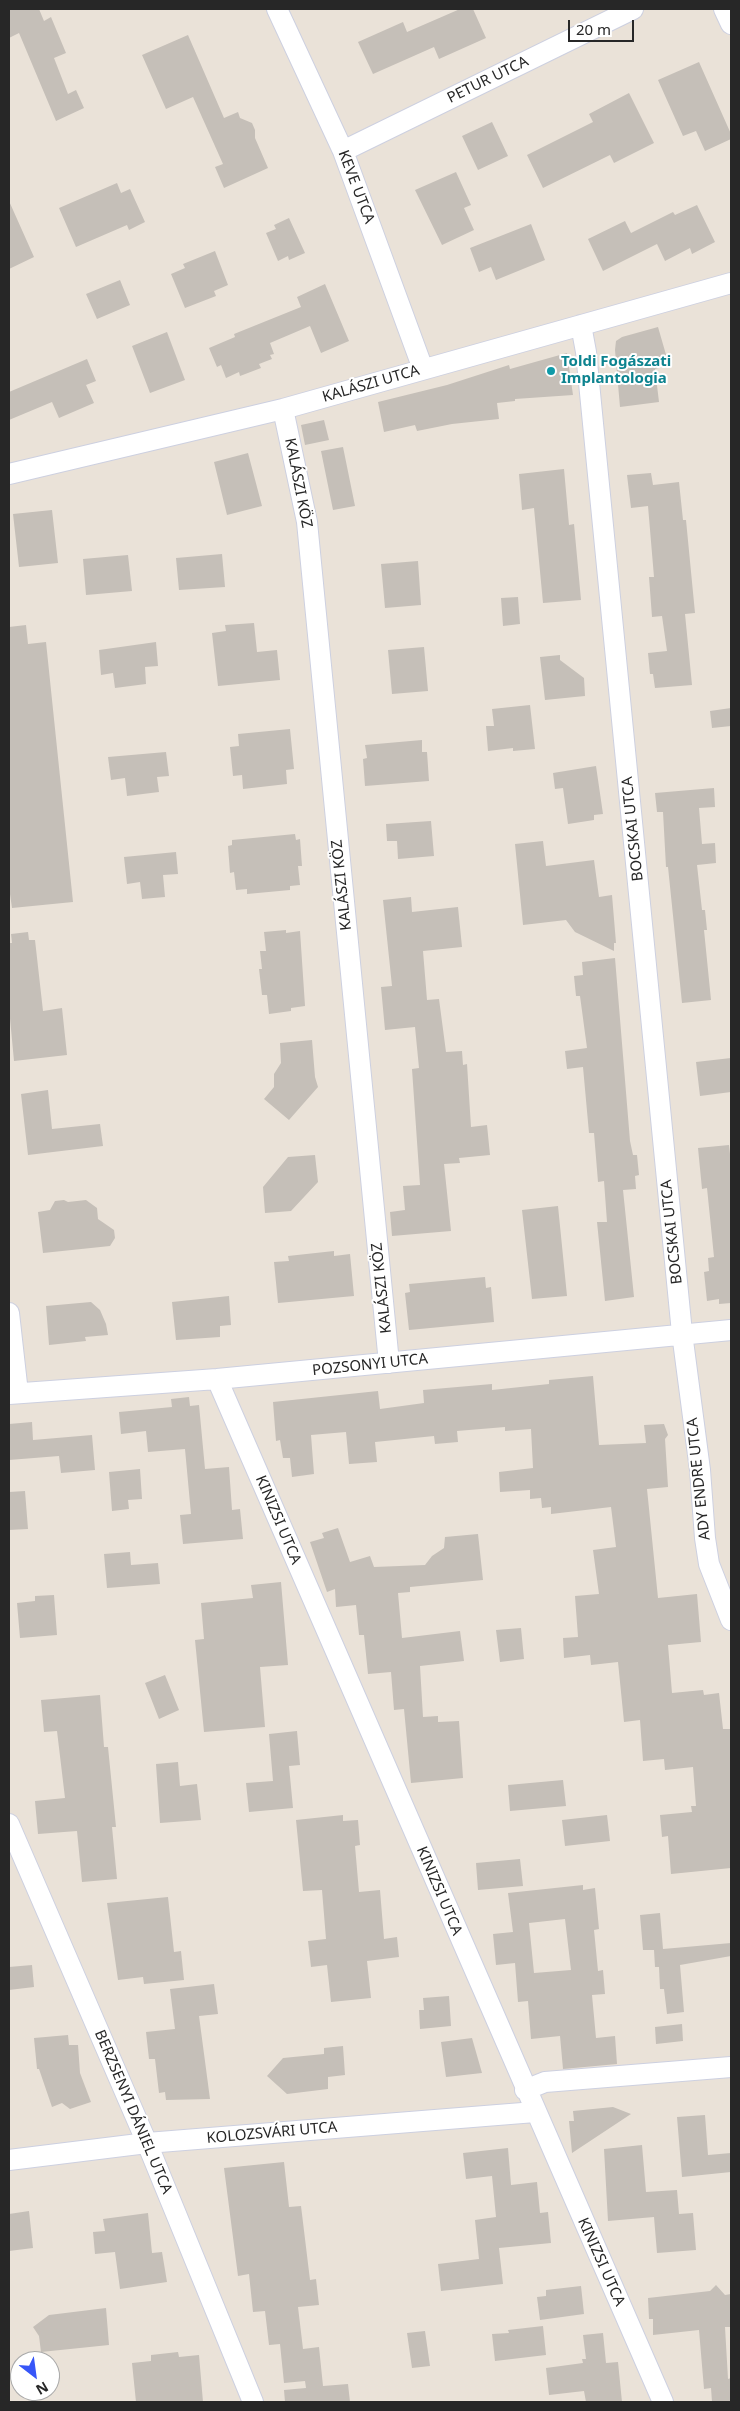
<!DOCTYPE html>
<meta charset="utf-8">
<style>
body{margin:0}
#map{position:relative;width:740px;height:2411px;overflow:hidden;background:#eae2d8;font-family:"Noto Sans",sans-serif}
canvas{display:block}
.frame{position:absolute;inset:0;border:10px solid #272727;pointer-events:none}
.north{position:absolute;left:10px;top:2351px;width:50px;height:50px;box-sizing:border-box;background:#fff;border:1px solid #a9a9a9;border-radius:50%;rotate:150deg;font-size:14px;font-weight:700;line-height:20px;text-align:center;color:#272727}
.north::after{content:'';display:block;margin:auto;width:18px;height:22px;background:#3756f8;clip-path:polygon(50% 0,100% 100%,50% 72%,0 100%)}
.scale{position:absolute;left:568px;top:20px;width:66px;height:22px;box-sizing:border-box;border:2px solid #272727;border-top:0;padding-left:6px;font-size:15px;line-height:18px;white-space:nowrap;color:#272727;-webkit-text-stroke:4px #fff;paint-order:stroke}
</style>
<div id="map">
<canvas width="740" height="2411"></canvas>
<div class="frame"></div>
<div class="north">N</div>
<div class="scale">20 m</div>
</div>
<script>
const c = document.querySelector('canvas').getContext('2d');
c.lineJoin = 'round';
function fill(path, color) {
  c.fillStyle = color;
  c.fill(path, 'evenodd');
}
function poly(rows) {
  const path = new Path2D();
  for (const r of rows) {
    path.moveTo(r[0], r[1]);
    for (let i = 2; i < r.length; i += 2) path.lineTo(r[i], r[i + 1]);
  }
  return path;
}
function strokePath(path, color, width, dash) {
  c.strokeStyle = color;
  c.lineWidth = width;
  c.lineCap = dash ? 'butt' : 'round';
  c.setLineDash(dash || []);
  c.stroke(path);
}
function drawText(font, color, halo, rows, align = 'center') {
  c.font = font + ' "Noto Sans",sans-serif';
  c.lineWidth = 4;
  c.setLineDash([]);
  c.textBaseline = 'middle';
  c.strokeStyle = halo;
  c.fillStyle = color;
  for (const [text, x, y, turn = 0] of rows) {
    c.save();
    c.translate(x, y);
    c.rotate((+turn || 0) * Math.PI / 180);
    c.textAlign = isNaN(turn) ? turn : align;
    if (halo) c.strokeText(text, 0, 0);
    c.fillText(text, 0, 0);
    c.restore();
  }
}
const building = poly([
 [9,9,39,9,44,21,51,17,66,53,54,58,68,94,76,90,84,108,56,121,19,33,9,38],
 [460,9,473,9,486,38,439,59,434,47,373,74,358,42,403,22,407,32],
 [188,35,224,118,238,112,240,118,252,123,255,130,255,138,268,168,224,188,215,167,223,164,193,97,166,109,142,55],
 [699,62,731,134,731,139,705,151,696,131,683,136,658,80],
 [629,93,654,143,614,163,610,155,543,188,527,155,593,122,589,114],
 [492,122,508,156,478,170,462,136],
 [456,172,471,205,464,208,474,230,442,245,415,190],
 [117,183,121,193,130,189,145,222,129,230,127,225,76,247,59,208],
 [9,201,34,257,9,269],
 [697,205,715,242,692,254,690,248,665,261,657,244,603,271,588,239,625,221,631,233,673,212,675,215],
 [289,218,305,253,289,260,288,256,278,261,266,233,276,229,274,225],
 [531,224,545,260,496,280,491,267,479,272,470,248],
 [215,251,228,285,214,291,216,296,185,308,171,274,185,268,183,264],
 [120,280,130,305,97,319,86,294],
 [325,284,349,341,321,353,310,326,270,343,274,354,270,355,272,359,259,364,261,368,240,376,239,372,226,378,221,365,217,367,209,348,235,337,234,334,301,307,297,297],
 [658,327,669,365,655,369,659,402,620,407,615,350,616,341,622,337],
 [167,332,185,380,150,393,132,346],
 [567,353,573,395,515,399,515,401,497,403,499,419,452,424,417,431,415,425,384,432,378,402,447,385,509,365,510,369],
 [87,359,96,381,86,385,94,403,59,418,52,402,9,420,9,392],
 [324,420,329,440,305,445,301,425],
 [343,447,355,506,333,510,321,451],
 [248,453,262,506,227,515,214,462],
 [564,469,569,525,574,524,581,600,543,603,534,508,522,510,519,474],
 [651,473,653,485,679,482,683,520,686,520,695,613,685,614,692,685,655,688,653,674,650,674,648,653,667,651,662,616,652,617,649,577,654,577,648,506,631,508,627,475],
 [52,510,58,563,19,567,13,514],
 [222,554,225,587,179,590,176,558],
 [128,555,132,591,86,595,83,559],
 [418,561,421,605,385,608,381,564],
 [518,597,520,624,503,626,501,598],
 [254,623,257,652,277,650,280,680,218,686,212,633,226,631,225,625],
 [26,625,28,644,46,642,73,902,12,908,9,887,9,627],
 [156,642,158,666,145,667,146,684,115,688,113,673,101,675,99,650],
 [424,647,428,691,392,694,388,650],
 [560,655,560,660,584,678,585,696,545,700,540,657],
 [530,705,535,749,513,751,513,748,488,751,486,726,494,726,492,709],
 [731,708,731,726,712,728,710,711],
 [290,729,294,769,286,770,287,784,243,789,242,775,233,776,230,747,239,746,238,734],
 [422,740,422,752,427,752,429,781,365,786,363,759,367,758,365,745],
 [166,752,169,776,157,777,159,792,127,796,125,778,111,780,108,757],
 [596,766,603,814,594,815,594,820,568,824,563,788,555,789,553,773],
 [714,788,715,807,699,808,702,844,715,843,716,863,697,865,702,910,705,910,707,930,704,930,711,1000,682,1003,668,867,666,867,663,812,657,812,655,793],
 [431,821,434,856,398,859,397,841,387,841,386,824],
 [295,834,296,840,300,839,302,866,298,866,300,885,290,886,290,890,247,894,247,889,236,890,234,872,230,873,228,846,232,845,232,840],
 [543,841,546,866,594,860,599,897,612,895,616,943,614,943,614,951,575,932,566,920,523,925,515,844],
 [176,852,178,874,163,875,165,897,142,899,140,882,127,884,124,857],
 [411,897,412,912,458,907,462,947,423,951,427,1000,439,999,446,1052,462,1051,463,1065,467,1064,471,1127,487,1125,490,1155,459,1158,460,1163,444,1164,451,1231,392,1236,390,1212,405,1210,403,1186,420,1185,412,1069,419,1068,415,1027,385,1030,381,987,392,986,383,900],
 [286,930,286,933,300,931,305,1006,291,1008,291,1011,269,1014,267,995,262,995,259,969,262,969,260,951,266,951,264,932],
 [28,932,29,940,35,940,43,1011,62,1008,67,1055,14,1061,9,1008,9,943,12,943,11,934],
 [615,958,630,1141,633,1155,637,1155,639,1175,635,1176,636,1189,623,1190,634,1297,605,1301,597,1222,607,1222,604,1181,598,1182,594,1133,589,1133,583,1067,567,1069,565,1051,587,1048,580,996,576,996,574,976,583,975,582,962],
 [312,1040,315,1077,318,1087,289,1120,264,1099,274,1087,274,1074,281,1063,280,1043],
 [731,1058,731,1092,700,1096,696,1062],
 [48,1090,52,1129,100,1124,103,1146,28,1155,21,1094],
 [729,1145,731,1163,731,1303,719,1304,719,1299,707,1301,704,1272,709,1271,708,1258,714,1257,707,1188,702,1189,698,1148],
 [315,1155,318,1182,291,1211,265,1213,263,1187,288,1157],
 [64,1200,68,1202,86,1200,97,1208,98,1219,114,1230,115,1238,110,1246,43,1253,38,1212,50,1210,55,1201],
 [558,1206,567,1296,532,1299,522,1210],
 [334,1251,334,1256,350,1254,354,1296,278,1303,274,1262,289,1261,288,1256],
 [485,1277,486,1288,491,1287,494,1322,409,1330,405,1293,410,1292,409,1284],
 [229,1296,231,1325,220,1326,220,1337,176,1340,172,1302],
 [91,1302,100,1310,106,1324,108,1335,85,1337,86,1341,49,1345,46,1306],
 [593,1376,599,1445,646,1443,644,1425,664,1424,668,1435,665,1439,668,1487,647,1489,658,1598,697,1594,701,1642,668,1645,672,1693,703,1690,704,1695,719,1693,723,1729,731,1729,731,1868,671,1874,668,1836,662,1837,660,1815,692,1812,691,1806,696,1806,693,1767,665,1770,664,1759,643,1761,640,1720,624,1722,618,1662,591,1665,590,1655,564,1658,563,1638,578,1637,575,1596,599,1594,593,1550,616,1547,611,1507,551,1514,551,1507,542,1508,541,1498,530,1499,530,1490,500,1492,499,1472,533,1468,531,1429,505,1431,505,1427,457,1431,458,1442,435,1444,434,1436,375,1442,377,1462,349,1464,346,1432,311,1435,314,1474,292,1477,290,1458,283,1458,280,1440,276,1441,273,1402,378,1391,380,1409,424,1403,423,1390,492,1384,492,1390,549,1384,549,1380],
 [189,1397,190,1406,199,1405,205,1469,229,1467,232,1510,240,1509,243,1539,183,1544,180,1515,191,1514,185,1449,148,1452,146,1431,121,1434,119,1412,172,1407,171,1399],
 [32,1422,33,1440,92,1435,95,1470,61,1473,59,1456,9,1460,9,1424],
 [140,1469,142,1499,128,1500,129,1509,112,1511,109,1472],
 [25,1491,28,1529,9,1530,9,1492],
 [338,1528,350,1562,370,1556,374,1567,425,1565,432,1556,444,1548,445,1537,478,1534,483,1580,410,1587,410,1592,398,1593,402,1638,460,1631,464,1661,420,1666,423,1717,438,1716,438,1722,459,1721,463,1778,411,1783,404,1709,394,1710,391,1672,368,1674,364,1635,359,1635,356,1605,336,1607,335,1589,327,1592,310,1542,324,1538,322,1533],
 [130,1552,131,1565,158,1563,160,1584,107,1588,104,1554],
 [281,1582,288,1665,260,1667,265,1727,204,1732,195,1640,204,1639,201,1603,253,1598,251,1585],
 [54,1595,57,1635,20,1638,17,1603,35,1601,35,1596],
 [521,1628,524,1659,500,1662,496,1630],
 [165,1675,179,1710,159,1719,145,1683],
 [100,1695,104,1747,108,1747,116,1827,112,1827,117,1879,82,1882,77,1831,38,1834,35,1801,65,1798,57,1731,44,1732,41,1700],
 [297,1731,300,1765,289,1766,293,1808,249,1812,246,1783,273,1781,269,1734],
 [178,1762,180,1786,197,1784,201,1820,160,1823,156,1764],
 [563,1780,566,1806,510,1811,508,1785],
 [343,1815,343,1821,358,1820,360,1845,355,1846,359,1892,380,1890,384,1939,397,1937,399,1957,367,1961,371,1998,331,2002,327,1965,311,1967,308,1941,326,1939,322,1890,303,1891,296,1820],
 [607,1815,610,1841,565,1846,562,1820],
 [520,1859,523,1886,478,1890,476,1863],
 [583,1885,583,1890,595,1888,599,1929,594,1930,598,1971,603,1970,605,1994,592,1995,596,2038,615,2036,617,2064,563,2069,560,2036,531,2039,528,2001,518,2002,515,1963,496,1965,493,1934,513,1932,508,1893],
 [565,1919,571,1970,534,1973,529,1923],
 [168,1897,174,1952,181,1951,184,1980,144,1984,143,1977,118,1980,107,1903],
 [660,1913,663,1949,731,1943,731,1956,680,1965,684,2012,667,2014,664,1989,660,1989,659,1967,655,1967,654,1950,657,1950,643,1950,640,1915],
 [32,1965,34,1987,9,1990,9,1967],
 [214,1984,218,2014,199,2016,210,2099,166,2100,165,2092,159,2093,155,2059,149,2059,146,2032,175,2029,170,1989],
 [449,1996,451,2026,420,2029,419,2010,424,2010,423,1998],
 [682,2024,683,2041,656,2044,655,2027],
 [68,2035,69,2045,78,2045,80,2073,91,2102,70,2109,62,2103,52,2107,39,2069,37,2069,34,2038],
 [472,2038,482,2073,446,2077,441,2042],
 [343,2046,345,2075,328,2077,328,2089,287,2094,267,2076,283,2058,324,2054,324,2048],
 [613,2107,631,2114,572,2153,569,2121,574,2121,573,2111],
 [705,2115,708,2155,731,2153,731,2172,682,2177,677,2117],
 [642,2145,646,2192,677,2190,679,2214,693,2213,696,2250,657,2253,654,2217,608,2221,604,2149],
 [508,2148,511,2185,537,2182,540,2213,548,2212,551,2243,499,2248,503,2284,441,2291,438,2264,479,2259,475,2220,496,2217,492,2176,466,2179,463,2153],
 [284,2162,289,2207,301,2206,310,2280,316,2279,319,2305,298,2307,303,2349,319,2347,323,2386,348,2384,350,2402,285,2402,284,2390,306,2388,305,2381,284,2383,280,2344,269,2345,265,2311,253,2312,249,2274,238,2276,224,2168],
 [29,2211,33,2248,9,2251,9,2214],
 [148,2213,152,2253,162,2252,167,2282,120,2289,115,2252,95,2254,93,2232,105,2231,103,2219],
 [716,2285,725,2295,731,2294,731,2327,725,2327,728,2379,731,2378,731,2401,712,2402,711,2388,704,2389,699,2330,653,2335,653,2319,649,2319,648,2298,710,2291],
 [581,2286,584,2314,540,2320,537,2297,546,2296,546,2290],
 [106,2308,109,2345,41,2352,39,2336,33,2327,49,2315],
 [543,2326,546,2355,495,2361,492,2334,509,2333,508,2330],
 [425,2331,430,2366,412,2368,407,2333],
 [603,2333,606,2363,618,2362,622,2402,586,2402,584,2391,549,2395,546,2368,583,2363,582,2359,586,2359,583,2335],
 [178,2352,179,2357,199,2355,203,2402,136,2402,132,2363,151,2361,151,2355]
]);
const street = poly([
 [277,9,343,151,423,369],
 [724,9,731,24],
 [343,151,633,9],
 [581,325,586,352,682,1333,700,1470,705,1538,709,1564,731,1620],
 [283,409,307,522,389,1363],
 [9,474,283,409,731,283],
 [9,1313,18,1393],
 [217,1379,663,2402],
 [9,1394,217,1379,731,1330],
 [9,1824,147,2143,253,2402],
 [525,2090,545,2082,731,2067],
 [9,2160,147,2143,535,2112]
]);
const markers = [
 [551,371,5,"#0f9aa8"]
];
const streetNames = [
 ["PETUR UTCA",488,80,-26],
 ["KEVE UTCA",356,187,69],
 ["KALÁSZI UTCA",371,384,-16],
 ["KALÁSZI KÖZ",298,483,79],
 ["BOCSKAI UTCA",633,829,-96],
 ["KALÁSZI KÖZ",342,885,-96],
 ["BOCSKAI UTCA",672,1232,-96],
 ["KALÁSZI KÖZ",382,1288,-96],
 ["POZSONYI UTCA",370,1365,-6],
 ["ADY ENDRE UTCA",699,1479,-96],
 ["KINIZSI UTCA",278,1520,67],
 ["KINIZSI UTCA",439,1891,67],
 ["BERZSENYI DÁNIEL UTCA",133,2112,67],
 ["KOLOZSVÁRI UTCA",272,2133,-5],
 ["KINIZSI UTCA",601,2262,66]
];
const cultureNames = [
 ["Toldi Fogászati",561,362],
 ["Implantologia",561,379]
];
fill(building, '#c5bfb8');
strokePath(street, '#cdd0e0', 22);
strokePath(street, '#fff', 20);
for (const [x, y, r, color] of markers) {
  const dot = new Path2D();
  dot.arc(x, y, r, 0, 2 * Math.PI);
  c.fillStyle = color;
  c.fill(dot);
  strokePath(dot, '#fff', 2);
}
drawText('15px', '#272727', '#fff', streetNames);
drawText('bold 15px', '#0d838f', '#fff', cultureNames, 'left');
</script>
